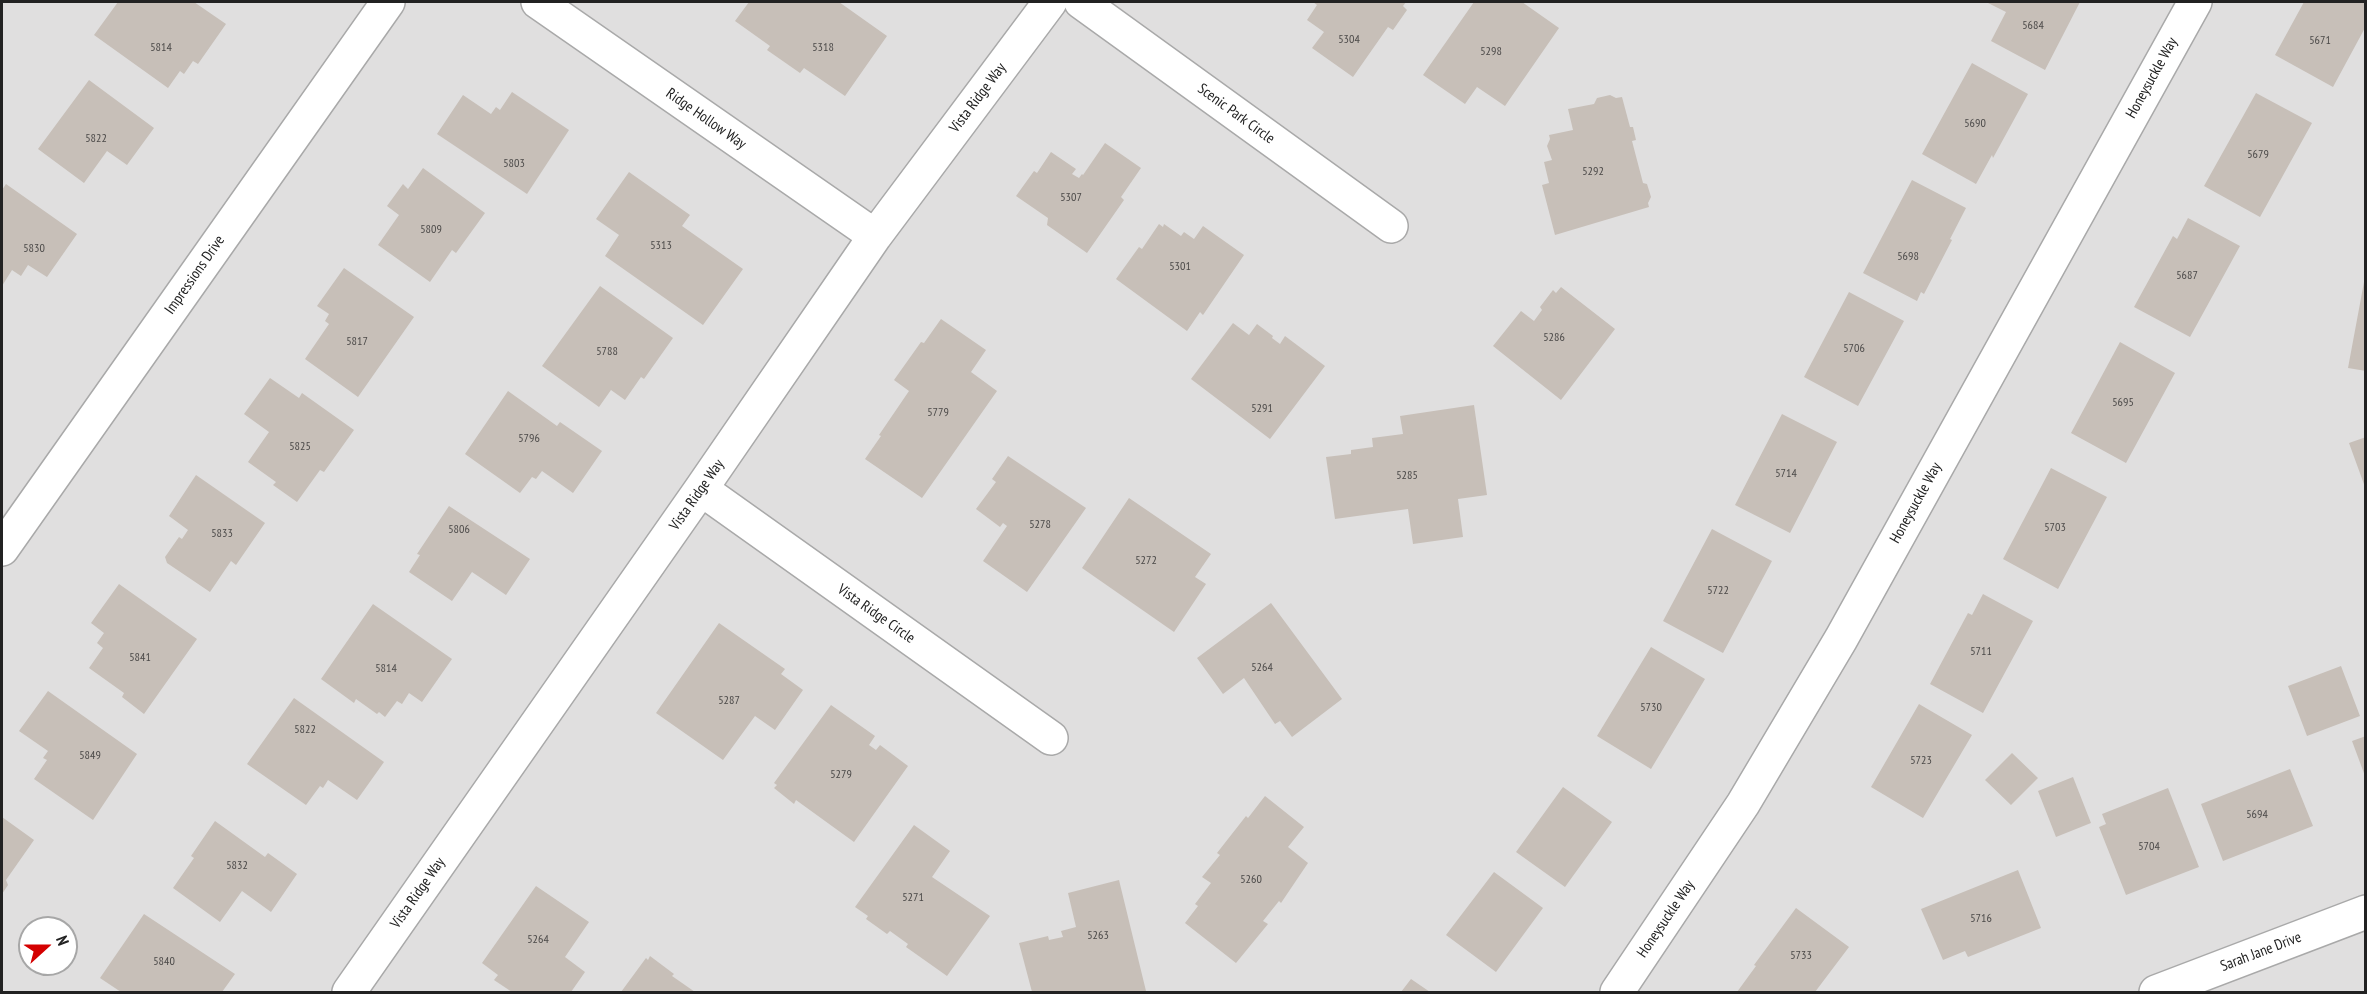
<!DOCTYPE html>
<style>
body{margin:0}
#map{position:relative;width:2367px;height:994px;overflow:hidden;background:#f2efe9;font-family:"PT Sans Narrow",sans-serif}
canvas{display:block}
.frame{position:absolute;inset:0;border:3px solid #222;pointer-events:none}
.north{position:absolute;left:18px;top:916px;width:60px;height:60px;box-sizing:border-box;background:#fff;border:2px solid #a7a7a7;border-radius:50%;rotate:69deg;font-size:16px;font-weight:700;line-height:24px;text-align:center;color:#222}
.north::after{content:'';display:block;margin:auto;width:21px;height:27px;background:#d40000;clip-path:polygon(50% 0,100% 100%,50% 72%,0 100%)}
</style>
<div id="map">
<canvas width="2367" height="994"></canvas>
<div class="frame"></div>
<div class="north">N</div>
</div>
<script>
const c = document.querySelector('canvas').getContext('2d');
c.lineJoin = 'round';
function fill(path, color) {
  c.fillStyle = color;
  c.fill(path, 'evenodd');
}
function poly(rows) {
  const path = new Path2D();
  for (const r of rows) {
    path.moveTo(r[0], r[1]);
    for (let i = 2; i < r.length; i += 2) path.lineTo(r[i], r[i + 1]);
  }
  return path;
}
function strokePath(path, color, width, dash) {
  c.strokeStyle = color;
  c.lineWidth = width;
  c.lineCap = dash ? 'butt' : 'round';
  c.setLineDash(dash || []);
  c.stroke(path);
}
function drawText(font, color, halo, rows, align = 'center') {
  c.font = font + ' "PT Sans Narrow",sans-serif';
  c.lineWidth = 5;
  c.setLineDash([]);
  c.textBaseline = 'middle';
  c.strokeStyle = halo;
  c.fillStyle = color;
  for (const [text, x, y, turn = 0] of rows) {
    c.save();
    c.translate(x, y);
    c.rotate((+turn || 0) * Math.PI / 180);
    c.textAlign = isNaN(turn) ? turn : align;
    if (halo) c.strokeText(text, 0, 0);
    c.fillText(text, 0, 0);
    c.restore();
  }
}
const residential = poly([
 [2,2,2365,2,2365,992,2,992],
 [30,928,66,928,66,964,30,964]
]);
const building = poly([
 [118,2,194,2,226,24,198,64,193,61,184,74,180,71,168,88,94,35],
 [749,2,839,2,887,36,845,96,804,68,800,73,767,50,770,46,735,21],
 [1313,2,1406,2,1403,6,1407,10,1393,30,1388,27,1353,77,1312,48,1324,32,1307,20,1317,5],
 [1474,2,1522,2,1559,28,1505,106,1477,87,1465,104,1423,75],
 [1986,2,2080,2,2045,70,1991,41,2006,12],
 [2304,2,2366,2,2366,26,2333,87,2275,55],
 [1972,63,2028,94,1993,158,1992,155,1976,184,1922,154],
 [89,80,154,128,127,165,107,151,84,183,38,149],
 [512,92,569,130,527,194,437,134,463,95,491,114,496,107,500,110],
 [2256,93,2312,123,2260,217,2204,186],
 [1610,95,1616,98,1622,97,1630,127,1633,127,1636,140,1632,141,1643,183,1647,184,1651,197,1648,203,1649,207,1555,235,1542,185,1549,183,1544,162,1552,160,1547,146,1550,139,1549,135,1573,130,1568,109,1594,104,1597,98],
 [1105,143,1141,168,1121,197,1124,200,1087,253,1047,225,1048,218,1016,196,1034,171,1037,173,1051,152,1076,169,1072,174,1079,178,1082,174,1083,175],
 [423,168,485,213,456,253,452,250,430,282,378,245,399,215,387,206,403,184,408,189],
 [629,172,690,215,682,226,743,269,703,325,605,256,619,235,596,219],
 [1912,180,1966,208,1950,239,1952,240,1924,294,1921,292,1917,301,1863,273],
 [6,184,77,234,47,277,28,265,21,276,12,270,2,286,2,190],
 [2188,218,2240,246,2190,337,2134,307,2173,236,2177,239],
 [1159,224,1163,227,1164,224,1181,236,1184,232,1194,239,1203,226,1244,255,1203,315,1200,312,1187,331,1116,279,1139,247,1142,249],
 [344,268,414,317,358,397,305,359,329,324,325,321,329,314,317,306],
 [2364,282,2366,282,2366,371,2348,368],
 [600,286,673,338,644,379,641,377,625,400,611,390,599,407,542,366],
 [1561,287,1615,329,1561,400,1493,346,1521,311,1534,321,1542,310,1540,307,1553,290,1556,293],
 [1849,292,1904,321,1858,406,1804,377],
 [941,319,986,350,971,372,997,391,922,498,865,459,881,436,879,435,909,391,894,380,921,342,924,343],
 [1233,323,1249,335,1257,324,1273,336,1272,338,1280,344,1285,336,1325,366,1270,439,1191,379],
 [2120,342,2175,373,2126,463,2071,433],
 [270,378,299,398,302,393,354,430,324,472,320,470,297,502,273,485,276,482,248,462,269,432,244,414],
 [508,391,557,426,560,422,602,451,573,493,542,471,536,479,532,477,520,493,465,454],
 [1474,405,1487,495,1458,499,1463,537,1413,544,1408,509,1335,519,1326,457,1351,454,1351,450,1373,447,1372,438,1403,434,1400,416],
 [1782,414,1837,442,1790,533,1735,505],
 [2366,437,2366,487,2365,487,2349,443],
 [1008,456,1086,508,1027,592,983,561,1007,526,1003,523,1000,527,976,509,996,482,992,479],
 [2051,468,2107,497,2058,589,2003,559],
 [196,475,265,523,236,565,231,561,210,592,167,563,165,557,179,537,182,539,188,530,169,516],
 [1129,498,1211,554,1195,577,1206,584,1174,632,1082,568],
 [449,506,530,559,506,595,472,572,452,601,409,572,420,555,417,554],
 [1712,529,1772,561,1723,653,1663,621],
 [119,584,197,639,144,714,122,697,124,693,89,668,103,648,97,643,104,633,91,623],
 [1983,594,2033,621,1983,713,1930,684,1968,613,1972,615],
 [1271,603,1342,699,1292,737,1280,721,1275,724,1244,678,1223,694,1197,658],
 [373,604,452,659,422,702,409,693,402,704,397,701,385,717,379,712,377,714,356,699,354,703,321,679],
 [719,623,785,669,781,674,803,690,775,730,755,716,723,760,656,713],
 [1651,647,1705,679,1651,769,1597,736],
 [2341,666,2360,716,2307,736,2288,686],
 [48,691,137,754,93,820,34,779,47,760,43,758,48,751,19,731],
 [294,698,384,762,357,800,328,780,323,788,320,786,306,805,247,764],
 [1919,704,1972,735,1923,818,1871,787],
 [831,705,875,736,869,745,876,750,880,745,908,766,854,842,796,800,794,804,774,788,777,785,774,783],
 [2366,736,2366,776,2365,776,2352,741],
 [2012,753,2038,778,2011,805,1985,780],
 [2290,769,2313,826,2223,861,2201,804],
 [2073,777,2091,823,2056,837,2038,791],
 [1563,787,1612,822,1565,887,1516,852],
 [2168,788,2199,867,2126,895,2099,827,2106,824,2102,814],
 [1265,796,1304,827,1288,847,1308,863,1281,903,1279,901,1263,921,1268,924,1236,963,1185,923,1198,906,1195,904,1211,883,1202,877,1220,855,1217,853,1246,816,1248,818],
 [2,817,34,840,6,880,8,885,2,894],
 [215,821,265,857,268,853,297,874,271,912,242,891,220,922,173,888,194,858,191,856],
 [914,825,950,851,932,877,990,916,947,976,906,947,908,944,890,931,887,934,866,919,868,916,855,907],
 [2018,870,2041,928,1968,957,1965,951,1943,960,1921,909],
 [1494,872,1543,908,1496,972,1446,935],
 [1119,880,1146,991,1032,992,1019,943,1048,936,1049,940,1063,937,1061,931,1076,927,1068,893],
 [536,886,589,922,565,957,585,972,571,992,512,992,494,980,498,975,482,963],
 [1796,908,1849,947,1815,992,1737,992,1756,966,1754,965],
 [144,914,235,974,222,992,121,992,100,978],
 [650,956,674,974,672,976,695,992,621,992,646,958,648,960],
 [1411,979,1430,992,1401,992]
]);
const minor = poly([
 [538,2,875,236],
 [1081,2,1391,226],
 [701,489,1051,738],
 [2,549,388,2],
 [349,992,701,489,875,236,1050,2],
 [1617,992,1743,804,1841,639,2195,2],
 [2156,992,2366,912]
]);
const numberNames = [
 ["5684",2033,26],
 ["5304",1349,40],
 ["5671",2320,41],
 ["5814",161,48],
 ["5318",823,48],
 ["5298",1491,52],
 ["5690",1975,124],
 ["5822",96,139],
 ["5679",2258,155],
 ["5803",514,164],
 ["5292",1593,172],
 ["5307",1071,198],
 ["5809",431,230],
 ["5313",661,246],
 ["5830",34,249],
 ["5698",1908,257],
 ["5301",1180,267],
 ["5687",2187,276],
 ["5286",1554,338],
 ["5817",357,342],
 ["5706",1854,349],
 ["5788",607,352],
 ["5695",2123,403],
 ["5291",1262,409],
 ["5779",938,413],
 ["5796",529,439],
 ["5825",300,447],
 ["5714",1786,474],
 ["5285",1407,476],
 ["5278",1040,525],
 ["5703",2055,528],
 ["5806",459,530],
 ["5833",222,534],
 ["5272",1146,561],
 ["5722",1718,591],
 ["5711",1981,652],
 ["5841",140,658],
 ["5264",1262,668],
 ["5814",386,669],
 ["5287",729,701],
 ["5730",1651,708],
 ["5822",305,730],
 ["5849",90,756],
 ["5723",1921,761],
 ["5279",841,775],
 ["5694",2257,815],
 ["5704",2149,847],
 ["5832",237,866],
 ["5260",1251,880],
 ["5271",913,898],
 ["5716",1981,919],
 ["5263",1098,936],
 ["5264",538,940],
 ["5733",1801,956],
 ["5840",164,962]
];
const streetNames = [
 ["Honeysuckle Way",2152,78,-61],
 ["Vista Ridge Way",978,98,-53],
 ["Scenic Park Circle",1236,114,36],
 ["Ridge Hollow Way",706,119,35],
 ["Impressions Drive",195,275,-55],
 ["Vista Ridge Way",697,495,-55],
 ["Honeysuckle Way",1916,503,-61],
 ["Vista Ridge Circle",876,614,35],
 ["Vista Ridge Way",418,893,-55],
 ["Honeysuckle Way",1666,919,-56],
 ["Sarah Jane Drive",2261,952,-21]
];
fill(residential, '#e0dfdf');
fill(building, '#c7bfb8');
strokePath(minor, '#a9a9a9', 36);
strokePath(minor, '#fff', 33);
drawText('12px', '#4b4948', null, numberNames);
drawText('15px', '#222', '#fff', streetNames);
</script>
